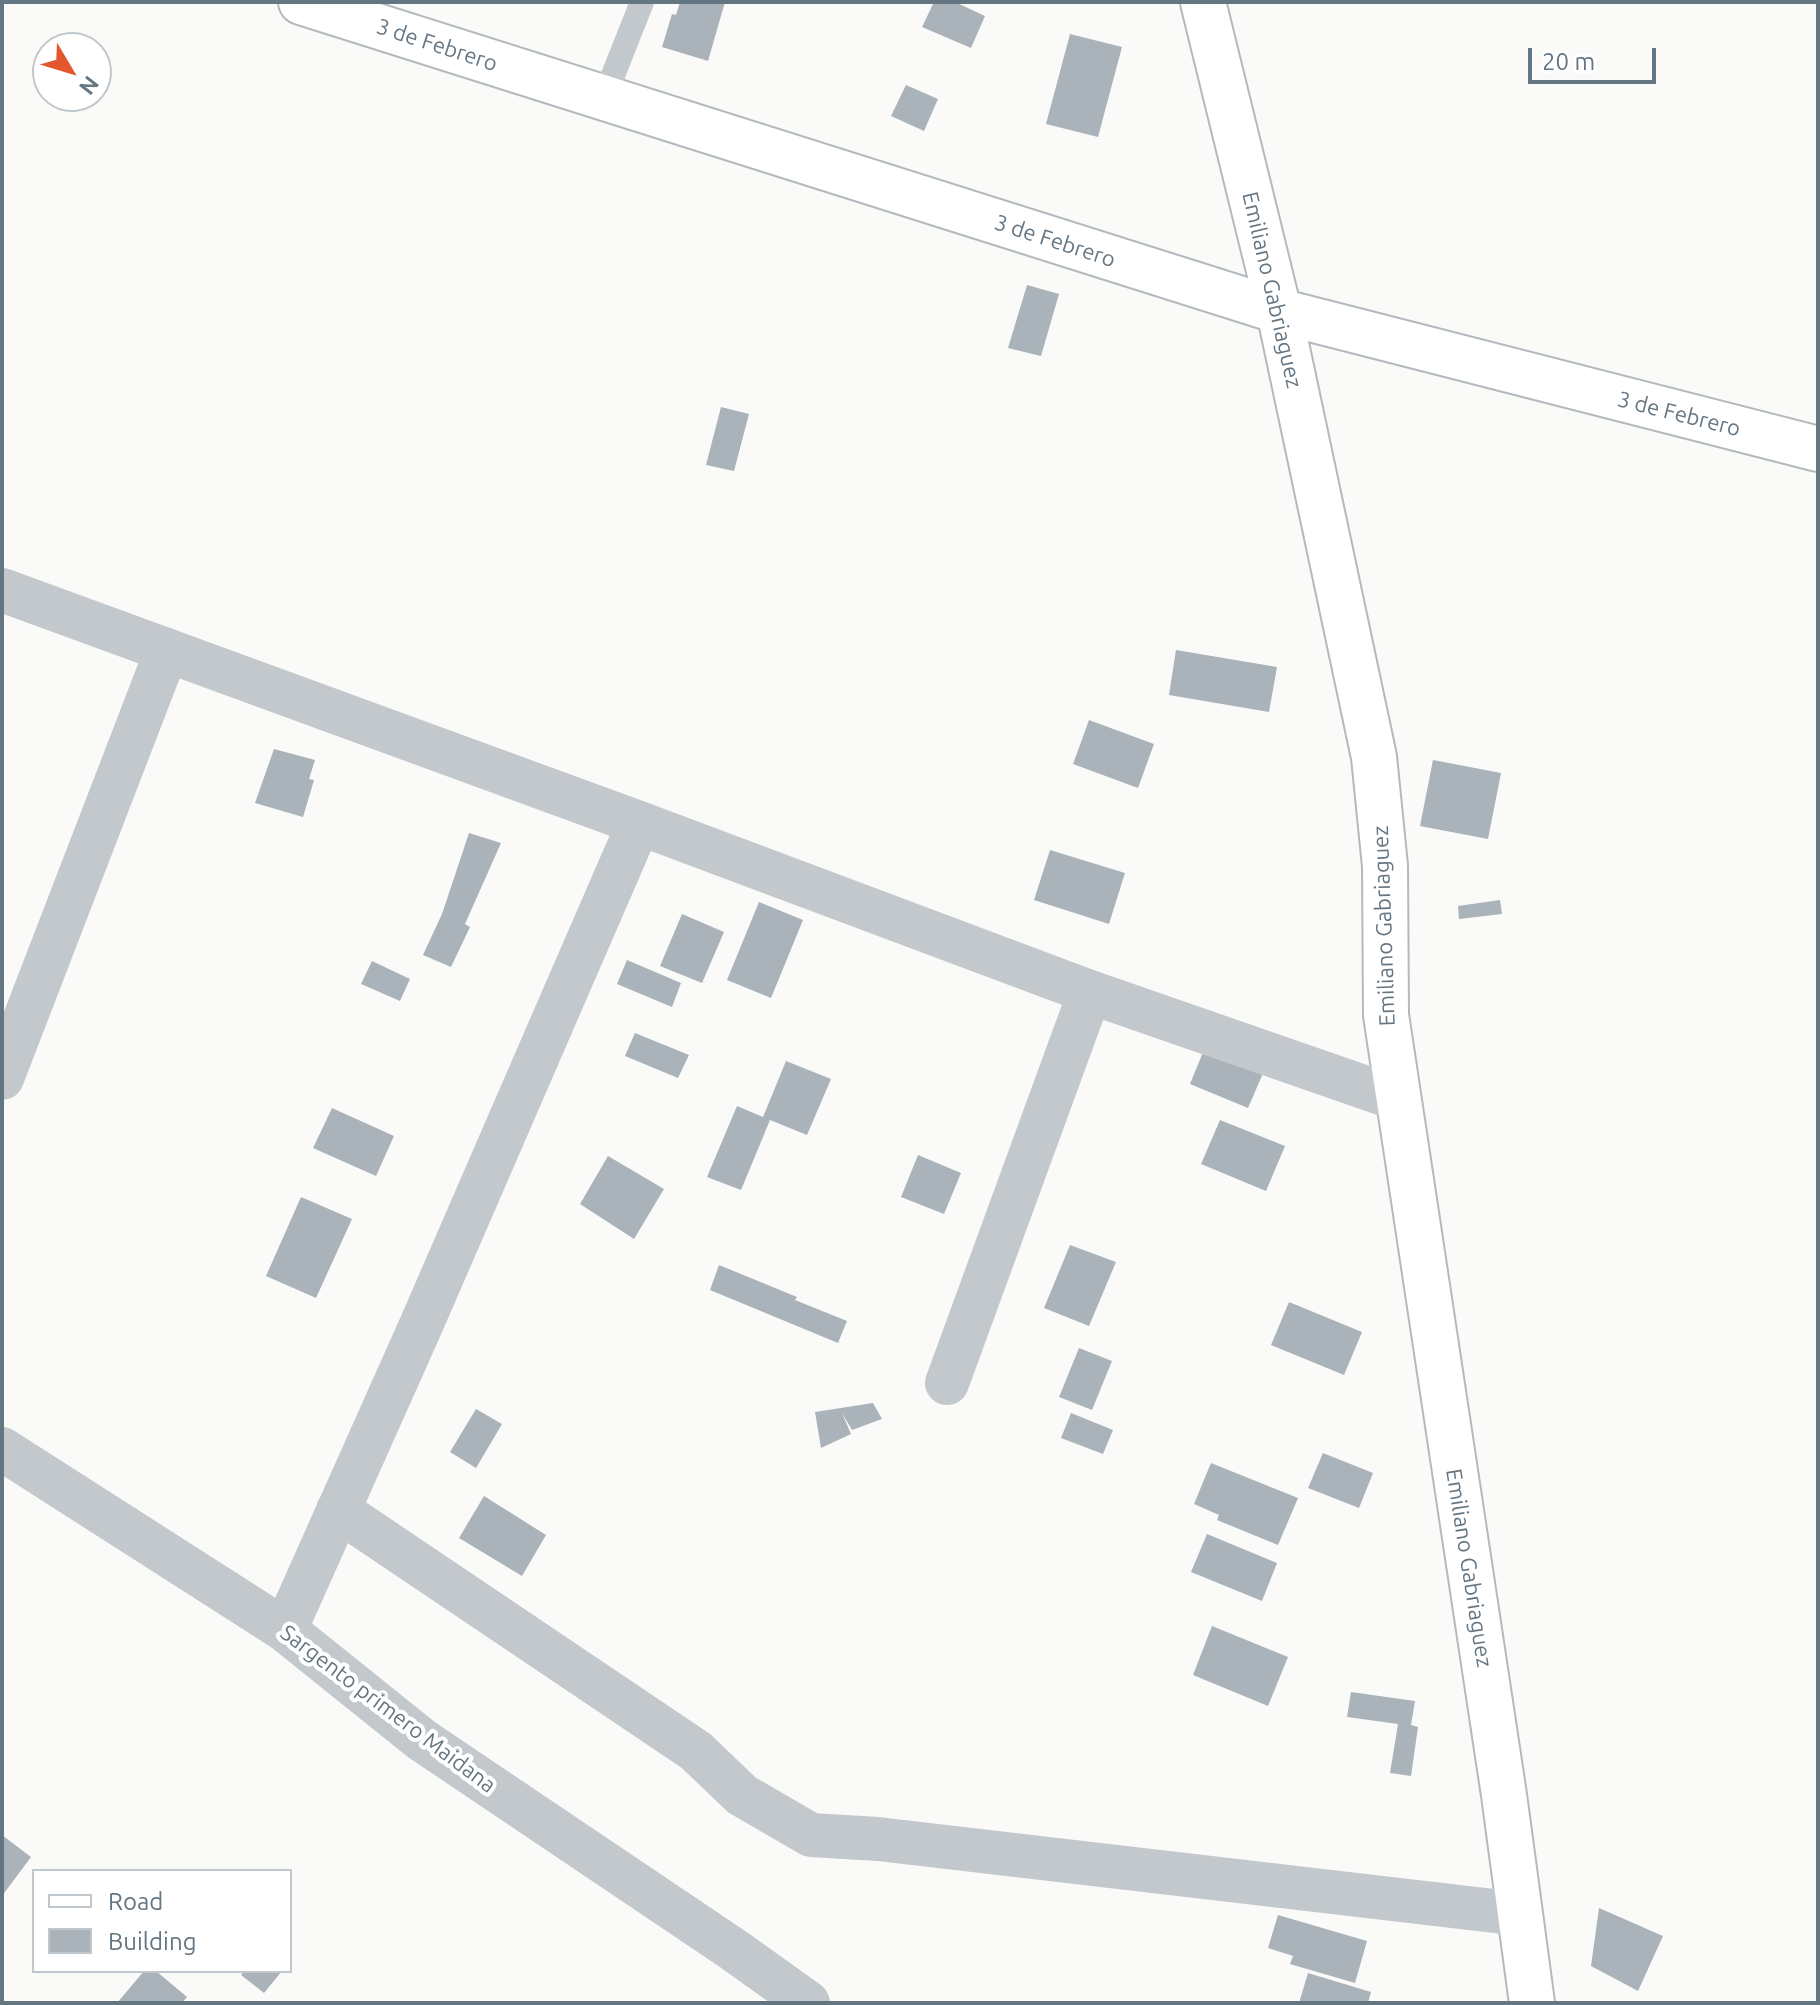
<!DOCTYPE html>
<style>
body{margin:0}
#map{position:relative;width:1820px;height:2005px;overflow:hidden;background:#fafaf8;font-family:Ubuntu,sans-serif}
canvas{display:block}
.frame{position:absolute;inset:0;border:4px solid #657683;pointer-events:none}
.legend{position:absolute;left:32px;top:1869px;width:260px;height:104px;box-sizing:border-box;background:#fff;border:2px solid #c1c8cd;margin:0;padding:10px 14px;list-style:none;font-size:24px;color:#657683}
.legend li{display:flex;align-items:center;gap:16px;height:40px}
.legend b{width:40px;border:2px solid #c1c8cd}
.north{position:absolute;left:32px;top:32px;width:80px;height:80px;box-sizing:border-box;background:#fff;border:2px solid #c1c8cd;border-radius:50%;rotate:128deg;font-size:22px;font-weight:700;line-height:32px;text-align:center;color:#657683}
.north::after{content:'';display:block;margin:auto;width:28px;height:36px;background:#e4572e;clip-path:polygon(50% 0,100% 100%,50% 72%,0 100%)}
.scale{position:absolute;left:1528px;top:48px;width:128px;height:36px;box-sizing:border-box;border:4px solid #657683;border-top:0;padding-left:10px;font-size:24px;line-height:28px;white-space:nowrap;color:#657683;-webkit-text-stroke:6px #fff;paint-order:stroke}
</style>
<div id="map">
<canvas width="1820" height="2005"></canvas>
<div class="frame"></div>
<ul class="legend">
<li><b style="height:10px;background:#fff"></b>Road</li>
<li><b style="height:22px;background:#aab3b9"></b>Building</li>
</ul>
<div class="north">N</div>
<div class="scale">20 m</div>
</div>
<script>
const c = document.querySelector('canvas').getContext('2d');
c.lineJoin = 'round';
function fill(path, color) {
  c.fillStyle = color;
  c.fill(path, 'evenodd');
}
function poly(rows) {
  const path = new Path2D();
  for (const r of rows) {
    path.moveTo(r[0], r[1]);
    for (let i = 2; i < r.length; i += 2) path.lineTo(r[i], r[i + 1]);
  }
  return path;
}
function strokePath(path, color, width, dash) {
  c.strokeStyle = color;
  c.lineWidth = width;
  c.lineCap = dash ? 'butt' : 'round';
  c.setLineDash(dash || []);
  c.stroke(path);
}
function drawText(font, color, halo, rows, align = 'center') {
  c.font = font + ' Ubuntu,sans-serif';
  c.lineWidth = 8;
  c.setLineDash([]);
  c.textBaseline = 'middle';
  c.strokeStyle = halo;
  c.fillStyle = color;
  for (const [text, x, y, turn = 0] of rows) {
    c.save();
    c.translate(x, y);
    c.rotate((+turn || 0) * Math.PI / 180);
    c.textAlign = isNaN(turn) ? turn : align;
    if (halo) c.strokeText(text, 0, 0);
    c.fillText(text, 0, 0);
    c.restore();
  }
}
const building = poly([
 [680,2,725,2,708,61,662,47,672,14,676,15],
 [934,2,955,2,985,16,971,48,922,27],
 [1070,34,1122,47,1098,137,1046,124],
 [906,85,938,99,924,131,891,116],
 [1027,285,1059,294,1041,356,1008,348],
 [721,407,749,414,734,471,706,465],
 [1176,650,1277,667,1269,712,1169,695],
 [1089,720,1154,744,1138,788,1073,764],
 [274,749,315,760,309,779,314,780,303,817,255,803],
 [1433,760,1501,773,1488,839,1420,826],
 [469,833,501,843,465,924,470,927,451,967,423,955,442,914],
 [1050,850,1125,873,1109,924,1034,900],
 [1500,900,1502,914,1459,919,1458,906],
 [759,902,803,920,771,998,727,980],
 [682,914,724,932,702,983,660,966],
 [627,960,681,983,672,1007,617,984],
 [372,961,410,979,400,1001,361,984],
 [635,1033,689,1055,678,1078,625,1056],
 [1208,1040,1267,1064,1248,1108,1190,1084],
 [786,1061,831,1079,807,1135,770,1120,741,1190,707,1177,737,1106,763,1117],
 [332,1108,394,1136,376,1176,313,1148],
 [1220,1120,1285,1146,1266,1191,1201,1164],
 [918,1155,961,1173,944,1214,901,1197],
 [608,1156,664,1189,634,1239,580,1204],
 [301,1197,352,1219,316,1298,266,1276],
 [1070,1245,1116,1262,1089,1326,1044,1308],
 [719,1265,797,1297,795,1300,847,1321,838,1343,710,1290],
 [1289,1302,1362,1332,1344,1375,1271,1345],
 [1079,1348,1112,1361,1092,1410,1059,1397],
 [873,1403,882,1419,852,1430,842,1413,851,1434,821,1448,815,1412],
 [476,1409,502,1424,476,1468,450,1452],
 [1071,1413,1113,1430,1103,1454,1061,1438],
 [1323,1453,1373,1473,1359,1508,1308,1488],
 [1211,1463,1298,1498,1278,1545,1217,1520,1219,1515,1194,1504],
 [484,1496,546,1535,522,1576,459,1538],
 [1207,1534,1277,1563,1262,1601,1191,1572],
 [1212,1626,1288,1657,1268,1706,1193,1675],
 [1351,1692,1415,1701,1411,1725,1418,1727,1411,1776,1390,1773,1398,1724,1347,1717],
 [2,1835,31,1857,2,1896],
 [1599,1908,1663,1936,1638,1991,1591,1966],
 [1278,1915,1367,1941,1355,1983,1290,1964,1293,1956,1268,1948],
 [144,1971,156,1971,187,1997,182,2003,117,2003],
 [244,1971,282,1971,264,1993,241,1975],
 [1308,1973,1371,1992,1368,2003,1299,2003]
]);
const lane = poly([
 [604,98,642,2]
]);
const street = poly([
 [2,590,639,823,1090,992,1398,1099],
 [2,1078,167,650],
 [947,1383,1090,992],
 [2,1449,285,1630,422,1740,734,1950,808,2003],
 [338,1510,696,1751,742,1795,811,1835,878,1839,1520,1914],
 [285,1630,422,1323,639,823]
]);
const secondary = poly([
 [301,2,1279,311,1818,449],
 [1203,2,1279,311,1374,757,1385,866,1386,1015,1504,1795,1532,2003]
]);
const streetNames = [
 ["3 de Febrero",437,45,18],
 ["3 de Febrero",1055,241,18],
 ["Emiliano Gabriaguez",1272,290,77],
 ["3 de Febrero",1679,414,14],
 ["Emiliano Gabriaguez",1384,926,-92],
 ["Emiliano Gabriaguez",1469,1568,81],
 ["Sargento primero Maidana",388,1709,37]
];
fill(building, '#aab3b9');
strokePath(secondary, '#b3babf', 48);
strokePath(lane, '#c3c8cc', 24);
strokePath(street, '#c3c8cc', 44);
strokePath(secondary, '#fff', 44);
drawText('22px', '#657683', '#fff', streetNames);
</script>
